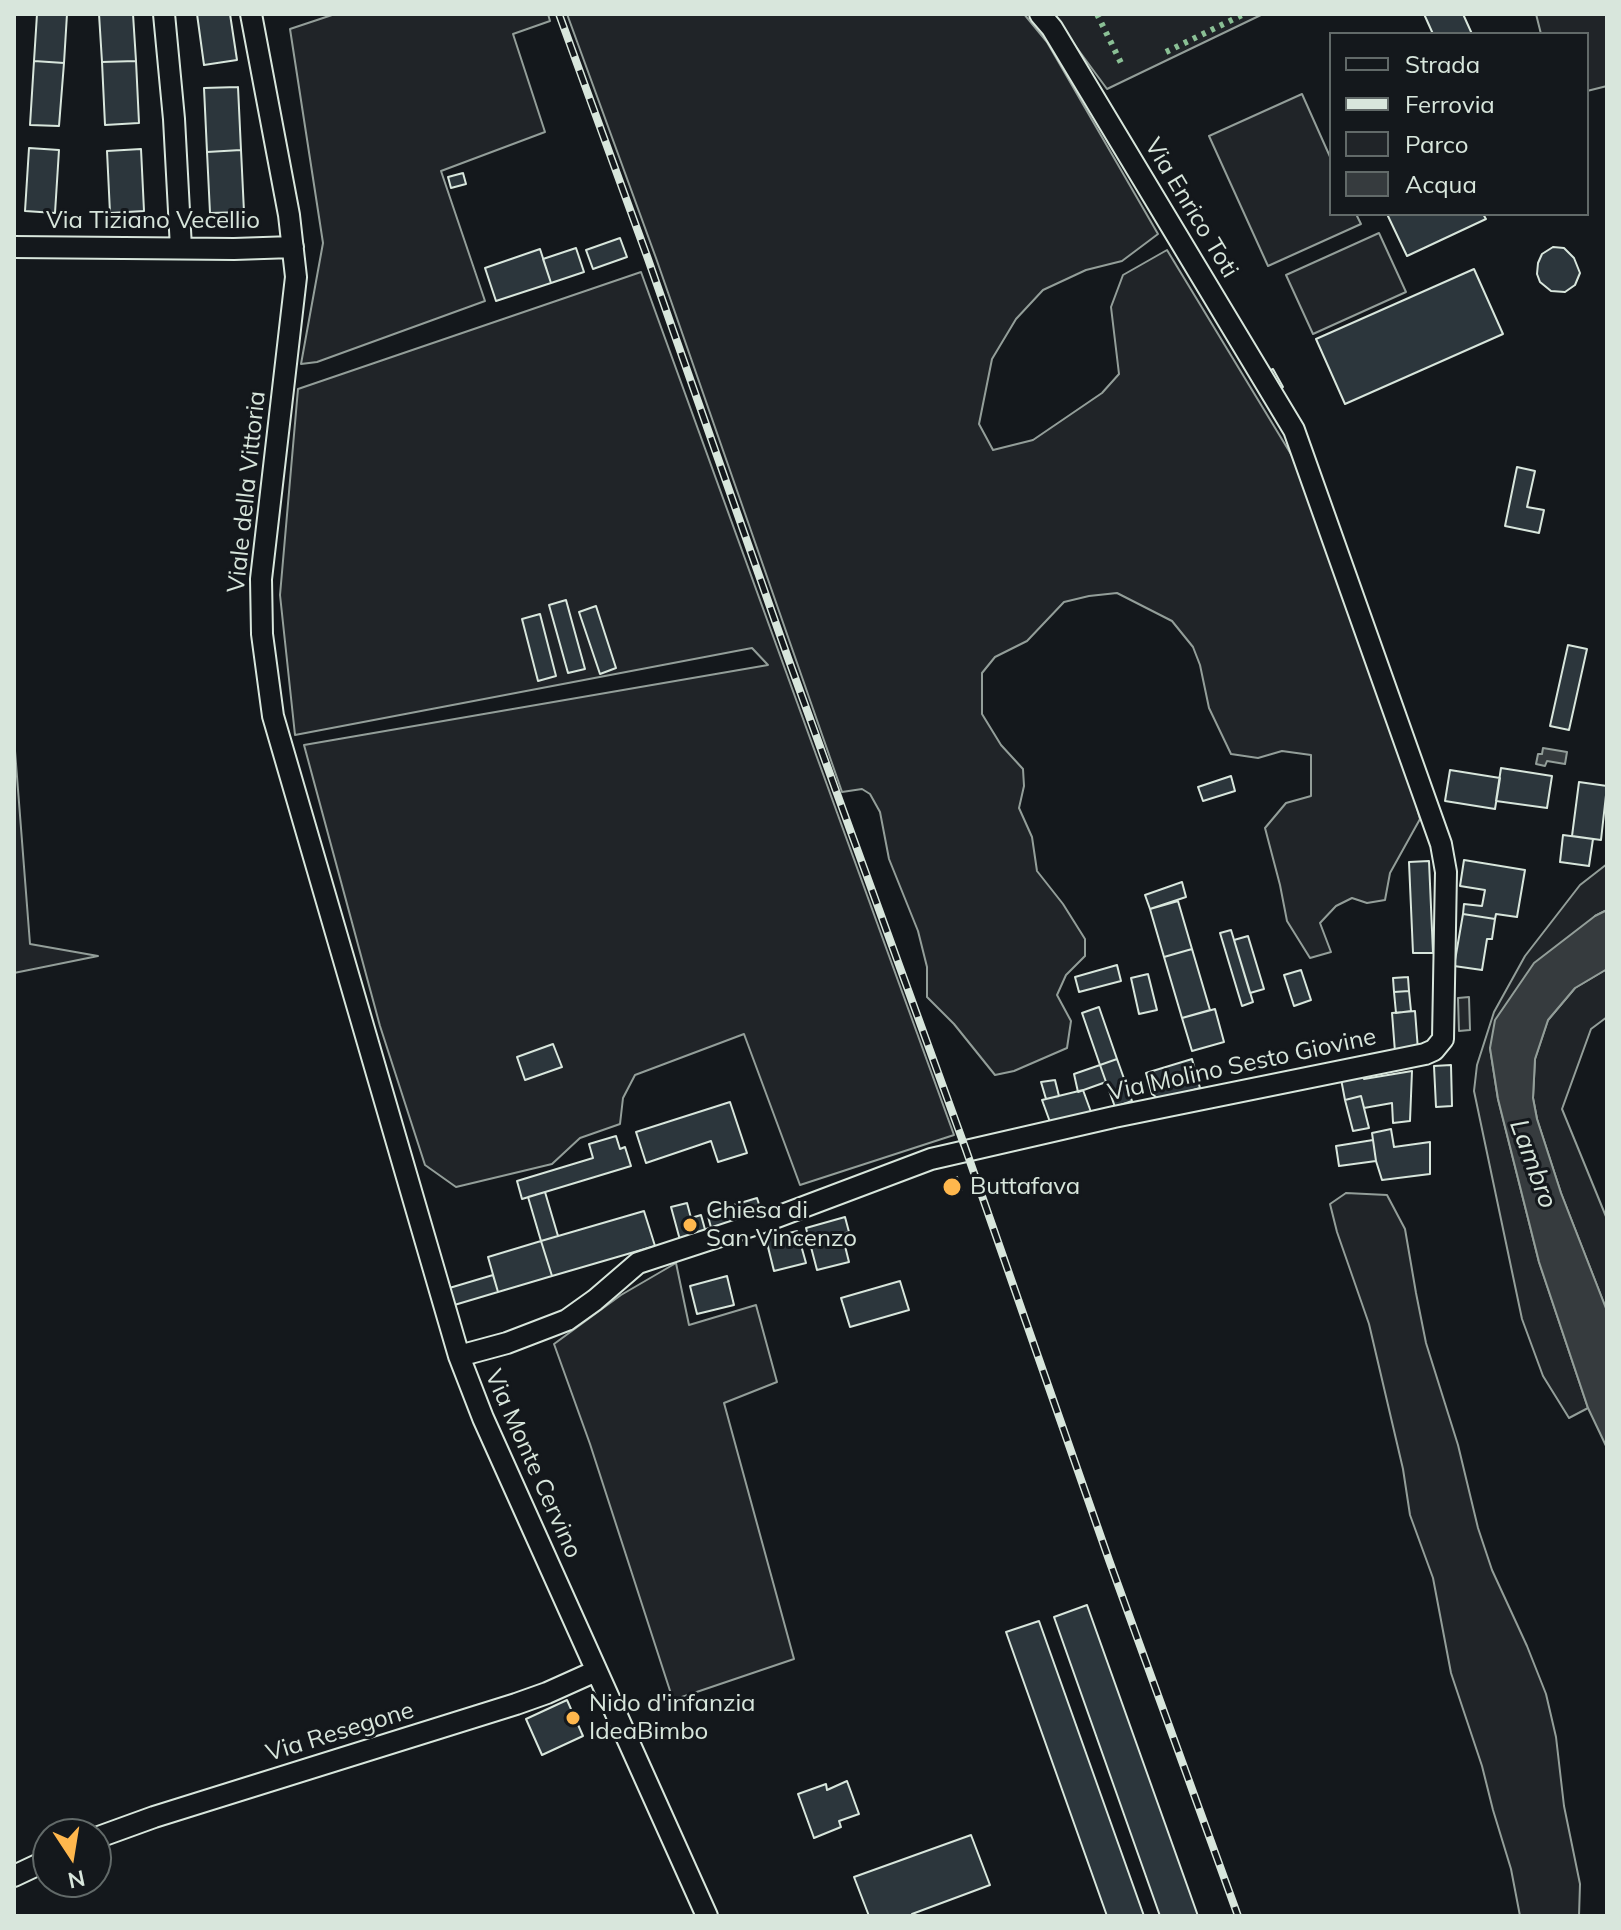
<!DOCTYPE html>
<style>
body{margin:0}
#map{position:relative;width:1621px;height:1930px;overflow:hidden;background:#14181c;font-family:Mulish,sans-serif}
canvas{display:block}
.frame{position:absolute;inset:0;border:16px solid #d8e6dc;pointer-events:none}
.legend{position:absolute;left:1329px;top:32px;width:260px;height:184px;box-sizing:border-box;background:#14181c;border:2px solid #626a69;margin:0;padding:10px 14px;list-style:none;font-size:24px;color:#d8e6dc}
.legend li{display:flex;align-items:center;gap:16px;height:40px}
.legend b{width:40px;border:2px solid #626a69}
.north{position:absolute;left:32px;top:1818px;width:80px;height:80px;box-sizing:border-box;background:#14181c;border:2px solid #626a69;border-radius:50%;rotate:168deg;font-size:22px;font-weight:700;line-height:32px;text-align:center;color:#d8e6dc}
.north::after{content:'';display:block;margin:auto;width:28px;height:36px;background:#ffb74d;clip-path:polygon(50% 0,100% 100%,50% 72%,0 100%)}
</style>
<div id="map">
<canvas width="1621" height="1930"></canvas>
<div class="frame"></div>
<ul class="legend">
<li><b style="height:10px;background:#14181c"></b>Strada</li>
<li><b style="height:10px;background:#d8e6dc"></b>Ferrovia</li>
<li><b style="height:22px;background:#202428"></b>Parco</li>
<li><b style="height:22px;background:#363b3e"></b>Acqua</li>
</ul>
<div class="north">N</div>
</div>
<script>
const c = document.querySelector('canvas').getContext('2d');
c.lineJoin = 'round';
function fill(path, color) {
  c.fillStyle = color;
  c.fill(path, 'evenodd');
}
function poly(rows) {
  const path = new Path2D();
  for (const r of rows) {
    path.moveTo(r[0], r[1]);
    for (let i = 2; i < r.length; i += 2) path.lineTo(r[i], r[i + 1]);
  }
  return path;
}
function strokePath(path, color, width, dash) {
  c.strokeStyle = color;
  c.lineWidth = width;
  c.lineCap = dash ? 'butt' : 'round';
  c.setLineDash(dash || []);
  c.stroke(path);
}
function drawText(font, color, halo, rows, align = 'center') {
  c.font = font + ' Mulish,sans-serif';
  c.lineWidth = 6;
  c.setLineDash([]);
  c.textBaseline = 'middle';
  c.strokeStyle = halo;
  c.fillStyle = color;
  for (const [text, x, y, turn = 0] of rows) {
    c.save();
    c.translate(x, y);
    c.rotate((+turn || 0) * Math.PI / 180);
    c.textAlign = isNaN(turn) ? turn : align;
    if (halo) c.strokeText(text, 0, 0);
    c.fillText(text, 0, 0);
    c.restore();
  }
}
const green = poly([
 [335,14,548,14,550,21,513,34,545,132,441,171,485,301,317,362,301,364,323,243,290,29,335,14],
 [567,14,1024,14,1047,42,1158,234,1122,261,1086,270,1043,290,1016,319,992,359,979,424,993,450,1033,440,1102,393,1119,374,1111,307,1123,275,1167,250,1297,464,1398,739,1420,819,1390,873,1385,900,1367,903,1352,898,1336,906,1320,923,1331,952,1310,958,1287,921,1280,885,1265,828,1286,803,1311,796,1311,755,1282,751,1258,758,1231,754,1209,708,1200,665,1193,647,1172,621,1117,593,1089,596,1064,602,1027,641,995,657,982,673,982,714,1001,745,1023,769,1024,786,1019,808,1032,837,1037,871,1063,904,1085,939,1085,956,1066,975,1057,995,1071,1021,1067,1048,1014,1071,995,1075,954,1024,927,997,927,967,918,931,889,859,880,812,870,794,862,789,842,792,656,258,567,14],
 [1052,14,1263,14,1107,89,1052,14],
 [1536,14,1607,14,1607,86,1587,91,1587,34,1541,34,1536,14],
 [1302,94,1331,159,1331,214,1356,214,1361,224,1268,266,1209,136,1302,94],
 [1379,233,1406,292,1313,334,1286,275,1379,233],
 [641,272,954,1135,800,1185,744,1034,635,1075,623,1098,620,1124,580,1138,552,1164,456,1187,425,1165,380,1026,304,745,768,665,752,648,295,735,280,595,298,389,641,272],
 [14,738,30,944,98,956,14,973,14,738],
 [1607,864,1607,910,1595,916,1490,1048,1498,1099,1539,1262,1588,1408,1569,1418,1543,1376,1522,1319,1474,1091,1477,1065,1494,1012,1525,956,1580,885,1607,864],
 [1607,969,1607,1017,1591,1029,1562,1109,1607,1219,1607,1311,1561,1193,1537,1119,1533,1098,1535,1059,1548,1020,1575,988,1607,969],
 [1346,1193,1387,1195,1405,1229,1416,1293,1426,1343,1458,1445,1478,1528,1492,1570,1527,1646,1546,1694,1556,1737,1564,1806,1580,1884,1579,1916,1520,1916,1511,1869,1493,1810,1482,1766,1451,1673,1433,1578,1410,1515,1403,1469,1369,1324,1337,1232,1330,1204,1346,1193],
 [676,1263,689,1325,756,1305,777,1382,724,1403,794,1659,673,1700,590,1444,554,1344,621,1295,676,1263]
]);
const parking = poly([
 [1469,997,1470,1030,1459,1031,1458,998,1469,997]
]);
const water = poly([
 [1543,748,1567,752,1565,764,1547,761,1545,766,1536,764,1538,754,1542,754,1543,748],
 [1607,910,1607,969,1575,988,1548,1020,1535,1059,1533,1098,1537,1119,1561,1193,1607,1311,1607,1448,1588,1408,1539,1262,1498,1099,1490,1048,1495,1020,1534,963,1595,916,1607,910]
]);
const building = poly([
 [37,14,67,14,64,63,34,61,37,14],
 [99,14,133,14,136,61,102,62,99,14],
 [197,14,230,14,237,60,204,65,197,14],
 [1424,14,1463,14,1472,34,1433,34,1424,14],
 [34,61,64,63,59,126,30,125,34,61],
 [136,61,139,123,105,125,102,62,136,61],
 [238,87,241,150,207,152,204,88,238,87],
 [29,148,59,150,55,213,25,211,29,148],
 [141,149,144,211,110,213,107,151,141,149],
 [241,150,244,212,210,213,207,152,241,150],
 [463,173,466,184,451,188,448,177,463,173],
 [1387,214,1483,214,1486,219,1407,256,1387,214],
 [620,238,627,257,593,269,586,250,620,238],
 [1553,247,1564,248,1574,258,1580,273,1575,285,1565,292,1551,291,1540,282,1537,274,1538,263,1542,254,1553,247],
 [576,248,584,272,551,283,543,259,576,248],
 [540,249,551,283,496,301,485,268,540,249],
 [1474,269,1503,334,1345,404,1316,339,1474,269],
 [1273,369,1283,387,1275,391,1265,373,1273,369],
 [1517,467,1535,471,1527,507,1544,510,1539,533,1505,526,1517,467],
 [566,600,585,669,568,673,549,605,566,600],
 [596,606,616,668,600,674,579,612,596,606],
 [540,614,556,676,538,681,522,619,540,614],
 [1568,645,1587,649,1569,730,1550,726,1568,645],
 [1501,768,1552,776,1547,808,1496,801,1501,768],
 [1450,770,1500,778,1495,809,1445,801,1450,770],
 [1231,776,1235,791,1203,801,1198,787,1231,776],
 [1579,782,1607,786,1601,840,1572,836,1579,782],
 [1563,835,1593,839,1589,866,1560,862,1563,835],
 [1464,860,1525,870,1517,917,1496,914,1495,919,1463,914,1464,904,1482,906,1485,890,1460,886,1464,860],
 [1429,861,1433,953,1413,953,1409,862,1429,861],
 [1182,882,1186,897,1150,909,1145,895,1182,882],
 [1178,901,1192,949,1164,957,1150,909,1178,901],
 [1463,914,1495,919,1492,939,1487,939,1482,970,1454,966,1463,914],
 [1231,930,1253,1002,1242,1006,1220,933,1231,930],
 [1248,936,1264,989,1250,993,1234,940,1248,936],
 [1192,949,1210,1010,1182,1018,1164,957,1192,949],
 [1117,965,1121,981,1079,992,1075,977,1117,965],
 [1301,970,1311,1000,1294,1006,1284,975,1301,970],
 [1148,974,1157,1010,1139,1014,1131,978,1148,974],
 [1408,977,1409,991,1394,992,1393,978,1408,977],
 [1409,991,1411,1011,1396,1013,1394,992,1409,991],
 [1099,1007,1117,1059,1100,1065,1082,1013,1099,1007],
 [1215,1009,1224,1042,1192,1051,1182,1018,1215,1009],
 [1415,1011,1418,1050,1395,1052,1392,1013,1415,1011],
 [553,1044,562,1067,525,1080,517,1057,553,1044],
 [1117,1059,1132,1101,1115,1107,1100,1065,1117,1059],
 [1192,1059,1200,1088,1160,1100,1152,1094,1146,1073,1192,1059],
 [1100,1065,1106,1082,1078,1092,1074,1074,1100,1065],
 [1451,1065,1452,1106,1436,1107,1434,1066,1451,1065],
 [1412,1071,1410,1121,1393,1123,1392,1103,1364,1108,1361,1096,1345,1100,1341,1079,1363,1074,1364,1079,1412,1071],
 [1055,1080,1059,1096,1046,1099,1041,1082,1055,1080],
 [1083,1090,1091,1112,1050,1122,1042,1100,1083,1090],
 [1361,1096,1369,1128,1353,1131,1345,1100,1361,1096],
 [730,1102,747,1153,718,1162,711,1141,646,1163,636,1132,730,1102],
 [1391,1129,1394,1147,1430,1142,1430,1174,1382,1180,1376,1161,1372,1133,1391,1129],
 [616,1136,620,1149,625,1147,631,1166,522,1199,517,1181,593,1158,589,1144,616,1136],
 [1373,1140,1376,1161,1339,1166,1336,1146,1373,1140],
 [957,1177,962,1190,948,1196,943,1183,957,1177],
 [545,1192,558,1236,541,1241,528,1197,545,1192],
 [757,1198,763,1217,712,1231,707,1213,757,1198],
 [687,1203,691,1218,701,1215,706,1233,680,1240,671,1207,687,1203],
 [644,1211,655,1246,552,1276,541,1241,644,1211],
 [845,1217,849,1232,842,1234,849,1262,817,1270,806,1228,845,1217],
 [797,1231,806,1263,774,1271,766,1239,797,1231],
 [541,1241,552,1276,498,1292,488,1257,541,1241],
 [493,1275,498,1292,451,1306,446,1289,493,1275],
 [727,1276,734,1305,697,1314,690,1286,727,1276],
 [900,1281,909,1310,850,1327,841,1298,900,1281],
 [1087,1605,1198,1916,1160,1916,1054,1617,1087,1605],
 [1039,1621,1144,1916,1107,1916,1006,1632,1039,1621],
 [567,1700,583,1736,542,1755,526,1719,567,1700],
 [847,1781,859,1814,839,1821,841,1827,814,1838,798,1794,826,1784,827,1790,847,1781],
 [971,1835,990,1885,912,1914,913,1916,869,1916,854,1877,971,1835]
]);
const minor = poly([
 [164,14,174,119,181,248],
 [251,14,289,215,296,277,261,579,262,634,273,716,459,1356,483,1418,707,1916],
 [14,247,234,249,293,247],
 [459,1356,507,1343,567,1320,595,1300,638,1263,769,1220,931,1159,1114,1117,1425,1054,1434,1050,1443,1039,1446,872,1441,844,1294,430,1052,28,1040,14],
 [96,1838,154,1817,516,1704,547,1693,596,1671],
 [14,1876,48,1860]
]);
const rail = poly([
 [559,14,648,259,788,658,966,1150,1109,1560,1238,1916]
]);
const hedge = poly([
 [1097,14,1123,67],
 [1166,52,1244,14]
]);
const markers = [
 [952,1187,10,"#ffb74d"],
 [690,1225,8,"#ffb74d"],
 [573,1718,8,"#ffb74d"]
];
const streetNames = [
 ["Via Enrico Toti",1191,208,59],
 ["Via Tiziano Vecellio",153,221],
 ["Viale della Vittoria",247,492,-84],
 ["Via Molino Sesto Giovine",1242,1065,-12],
 ["Via Monte Cervino",533,1464,66],
 ["Via Resegone",340,1732,-17]
];
const poiNames = [
 ["Buttafava",970,1187],
 ["Chiesa di",706,1211],
 ["San Vincenzo",706,1239],
 ["Nido d'infanzia",589,1704],
 ["IdeaBimbo",589,1732]
];
const waterNames = [
 ["Lambro",1533,1164,70]
];
fill(green, '#202428');
strokePath(green, '#939e99', 2);
fill(parking, '#24282b');
strokePath(parking, '#939e99', 2);
fill(water, '#363b3e');
strokePath(water, '#939e99', 2);
fill(building, '#2c363c');
strokePath(building, '#d8e6dc', 2);
strokePath(minor, '#d8e6dc', 24);
strokePath(minor, '#14181c', 20);
strokePath(rail, '#d8e6dc', 8);
strokePath(rail, '#14181c', 5, [15]);
strokePath(hedge, '#8ac095', 6, [4, 6]);
for (const [x, y, r, color] of markers) {
  const dot = new Path2D();
  dot.arc(x, y, r, 0, 2 * Math.PI);
  c.fillStyle = color;
  c.fill(dot);
  strokePath(dot, '#14181c', 3);
}
drawText('24px', '#d8e6dc', '#14181c', streetNames);
drawText('24px', '#d8e6dc', '#14181c', poiNames, 'left');
drawText('italic 26px', '#d8e6dc', '#14181c', waterNames);
</script>
